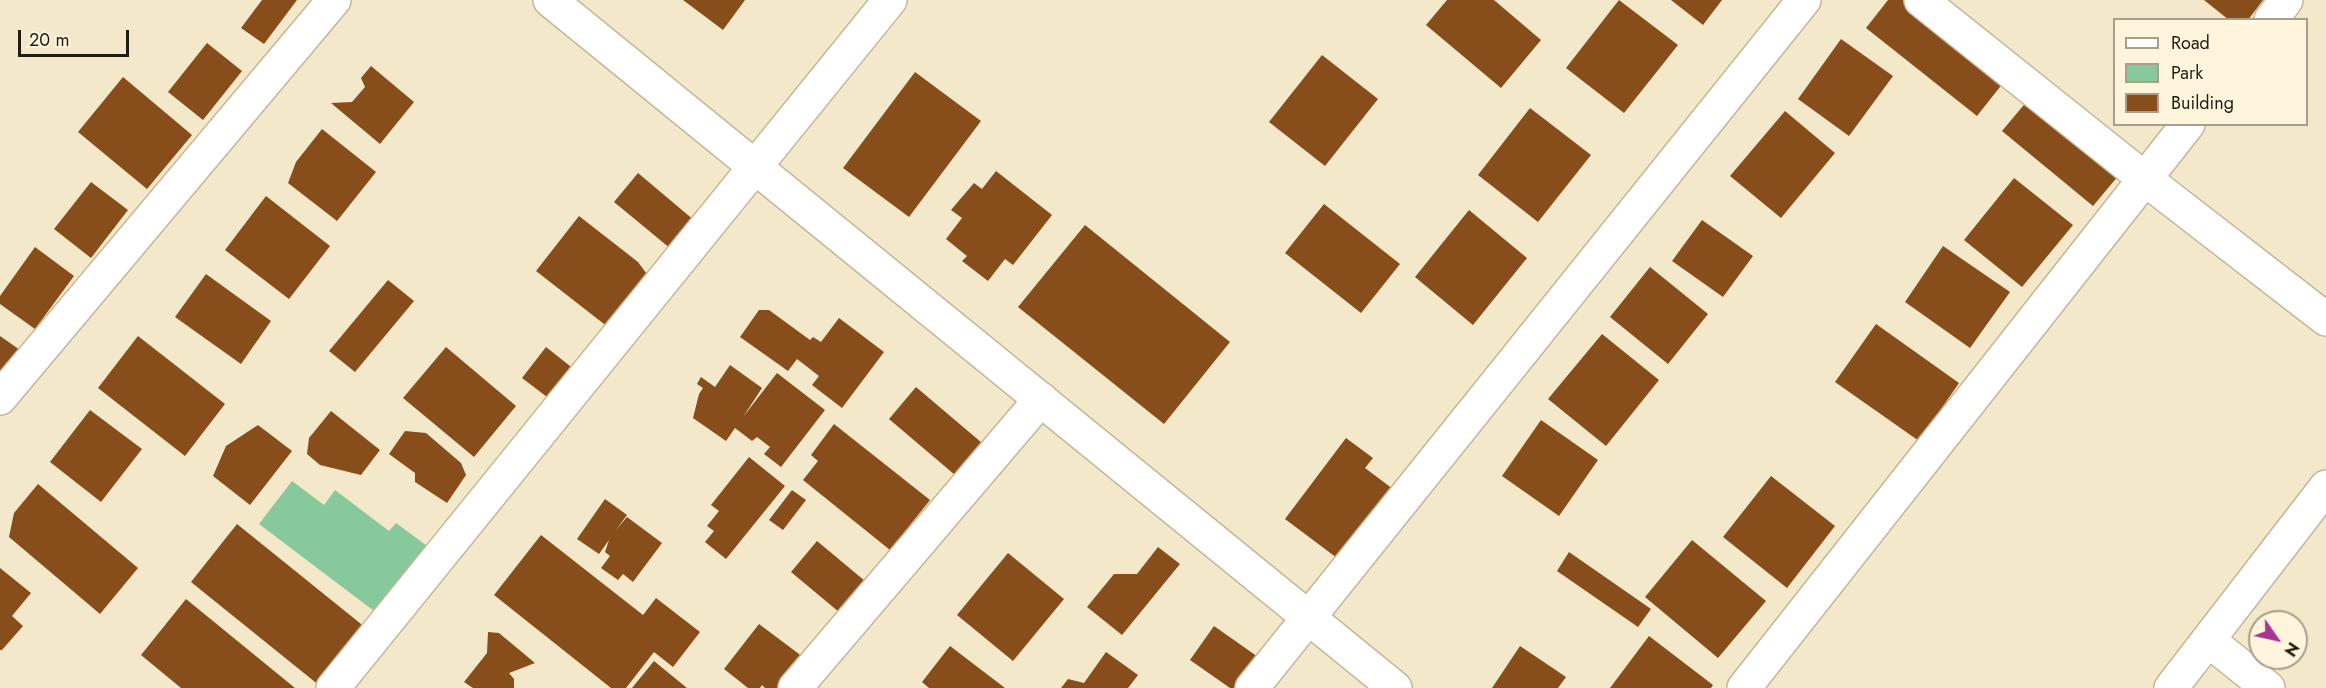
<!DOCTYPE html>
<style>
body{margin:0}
#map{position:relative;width:2326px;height:688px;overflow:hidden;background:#f3e8ca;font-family:Jost,sans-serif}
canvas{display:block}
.legend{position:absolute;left:2113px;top:18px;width:195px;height:108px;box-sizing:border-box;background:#fff5dd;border:2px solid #a69f8c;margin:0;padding:8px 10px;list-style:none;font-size:18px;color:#211d12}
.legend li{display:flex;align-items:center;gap:12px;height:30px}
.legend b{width:30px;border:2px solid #a69f8c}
.north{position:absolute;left:2248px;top:610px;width:60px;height:60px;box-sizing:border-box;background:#fff5dd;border:2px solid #a69f8c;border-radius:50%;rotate:124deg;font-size:16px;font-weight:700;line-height:24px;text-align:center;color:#211d12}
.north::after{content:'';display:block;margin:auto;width:21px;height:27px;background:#a63794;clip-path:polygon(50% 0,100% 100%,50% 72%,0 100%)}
.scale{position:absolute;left:18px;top:30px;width:111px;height:27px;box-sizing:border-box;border:3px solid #211d12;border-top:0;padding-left:8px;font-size:18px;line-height:21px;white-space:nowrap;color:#211d12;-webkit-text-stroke:4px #fff5dd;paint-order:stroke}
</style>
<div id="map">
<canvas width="2326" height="688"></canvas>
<ul class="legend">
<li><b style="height:8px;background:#fff"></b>Road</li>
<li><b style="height:16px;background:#88c99b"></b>Park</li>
<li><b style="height:16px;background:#874d1b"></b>Building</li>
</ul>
<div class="north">N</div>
<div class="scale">20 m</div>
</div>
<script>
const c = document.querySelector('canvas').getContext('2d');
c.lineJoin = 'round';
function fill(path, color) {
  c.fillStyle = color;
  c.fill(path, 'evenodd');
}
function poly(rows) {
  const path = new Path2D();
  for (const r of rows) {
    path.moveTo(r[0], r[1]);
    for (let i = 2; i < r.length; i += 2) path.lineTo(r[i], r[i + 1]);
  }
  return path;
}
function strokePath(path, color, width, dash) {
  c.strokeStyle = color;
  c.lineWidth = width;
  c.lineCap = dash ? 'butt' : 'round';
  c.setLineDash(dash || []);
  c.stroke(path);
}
const green = poly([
 [292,481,324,505,335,490,389,531,396,523,434,551,374,611,259,524]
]);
const building = poly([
 [262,0,297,0,264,44,241,28],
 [683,0,745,0,723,30],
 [1447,0,1494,0,1541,40,1501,88,1426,25],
 [1619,0,1678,45,1624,113,1566,68],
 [1671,0,1722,0,1703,25],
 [1888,0,1947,0,2022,59,1977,116,1866,28],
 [2204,0,2263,0,2248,20,2229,20],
 [1841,39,1893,76,1849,136,1798,99],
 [207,43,242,71,203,120,168,92],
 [1322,55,1378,99,1325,166,1269,122],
 [371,66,414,102,380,144,331,103,352,102,365,87,361,78],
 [915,72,981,121,909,217,843,168],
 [123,77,192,135,147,189,78,132],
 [2033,94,2124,169,2093,206,2002,131],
 [1530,108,1591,155,1538,222,1478,175],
 [1785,111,1835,153,1781,218,1730,176],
 [322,129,376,172,337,221,288,183,296,162],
 [996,171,1052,215,1013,265,1005,259,988,281,962,261,967,256,946,239,962,218,951,210,974,183,982,189],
 [638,173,695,221,671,249,614,202],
 [2014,178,2073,225,2022,287,1964,240],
 [91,182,128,210,91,258,54,229],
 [266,196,330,246,289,299,225,250],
 [1324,204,1400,264,1361,313,1285,253],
 [1469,210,1527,258,1473,325,1415,277],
 [579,216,638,262,652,281,613,331,536,271],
 [1702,220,1753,256,1723,297,1672,261],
 [1085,225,1230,342,1164,424,1018,307],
 [1943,246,2010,292,1970,348,1905,302],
 [35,247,74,276,35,329,0,304,0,296],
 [1650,267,1708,314,1668,364,1610,317],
 [206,274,271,321,241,364,175,317],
 [388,280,414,301,355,372,329,351],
 [759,310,769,310,810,340,813,337,821,342,839,318,884,352,842,408,812,385,819,376,797,359,788,371,740,337],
 [1876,324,1959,383,1919,441,1835,382],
 [1602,334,1659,380,1606,446,1548,399],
 [0,336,20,350,0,377],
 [138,336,225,404,185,456,98,388],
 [446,347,516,406,474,457,403,398],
 [546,347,575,370,551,400,522,378],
 [730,365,762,388,743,417,777,373,825,410,781,467,764,454,770,447,757,437,752,441,735,428,726,441,693,418,699,394,703,388,697,384,701,377,715,387],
 [916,387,982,443,955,475,889,419],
 [90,410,142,449,101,502,50,462],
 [331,411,380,450,361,475,320,465,307,454,309,438],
 [1541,420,1598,460,1559,516,1502,476],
 [834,424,930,500,890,550,803,480,818,461,811,455],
 [258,425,292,451,250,505,213,476,226,446],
 [405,431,426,433,461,463,466,475,447,503,415,482,415,473,389,454],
 [1346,438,1373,458,1365,468,1393,489,1341,561,1285,519],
 [749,457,785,486,726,559,705,542,714,531,707,526,719,511,711,505],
 [1771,476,1835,526,1787,588,1723,537],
 [38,484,138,568,100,614,9,537,14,513],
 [792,490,806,500,783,530,769,520],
 [605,499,627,515,616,530,627,517,662,543,633,582,623,574,618,580,601,568,610,556,605,552,609,540,599,554,577,539],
 [237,524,361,624,361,635,320,686,191,582],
 [541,535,643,615,656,598,700,632,673,667,654,652,626,688,611,688,494,595],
 [1692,540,1766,601,1718,658,1645,597],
 [817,541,871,586,845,617,791,572],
 [1158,547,1180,564,1122,635,1087,607,1114,574,1137,574],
 [1569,552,1651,609,1638,627,1557,571],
 [1008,553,1064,599,1013,661,957,615],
 [0,568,31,593,12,616,23,626,2,650,0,650],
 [186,599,295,688,181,688,141,655],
 [759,624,807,660,786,688,765,688,762,685,760,688,748,688,724,669],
 [1214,626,1268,664,1251,688,1230,688,1190,660],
 [488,632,499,633,535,663,509,673,514,679,514,688,473,688,464,682,487,653],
 [1649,636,1713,685,1711,688,1610,688],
 [950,646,1005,688,929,688,922,682],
 [1520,646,1566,677,1558,688,1492,688],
 [1106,652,1138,675,1128,688,1061,688,1068,679,1084,683],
 [654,661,687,688,632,688]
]);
const minor = poly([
 [550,0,1395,688],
 [1921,0,2145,179,2326,319],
 [2271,20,2286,0],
 [0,398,334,0],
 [2208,640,2268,688],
 [333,688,890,0],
 [795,688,1041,399],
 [1252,688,1804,0],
 [1744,688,2188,124],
 [2171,688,2326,487]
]);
fill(green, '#88c99b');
fill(building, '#874d1b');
strokePath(minor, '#c2b79a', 36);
strokePath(minor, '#fff', 33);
</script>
